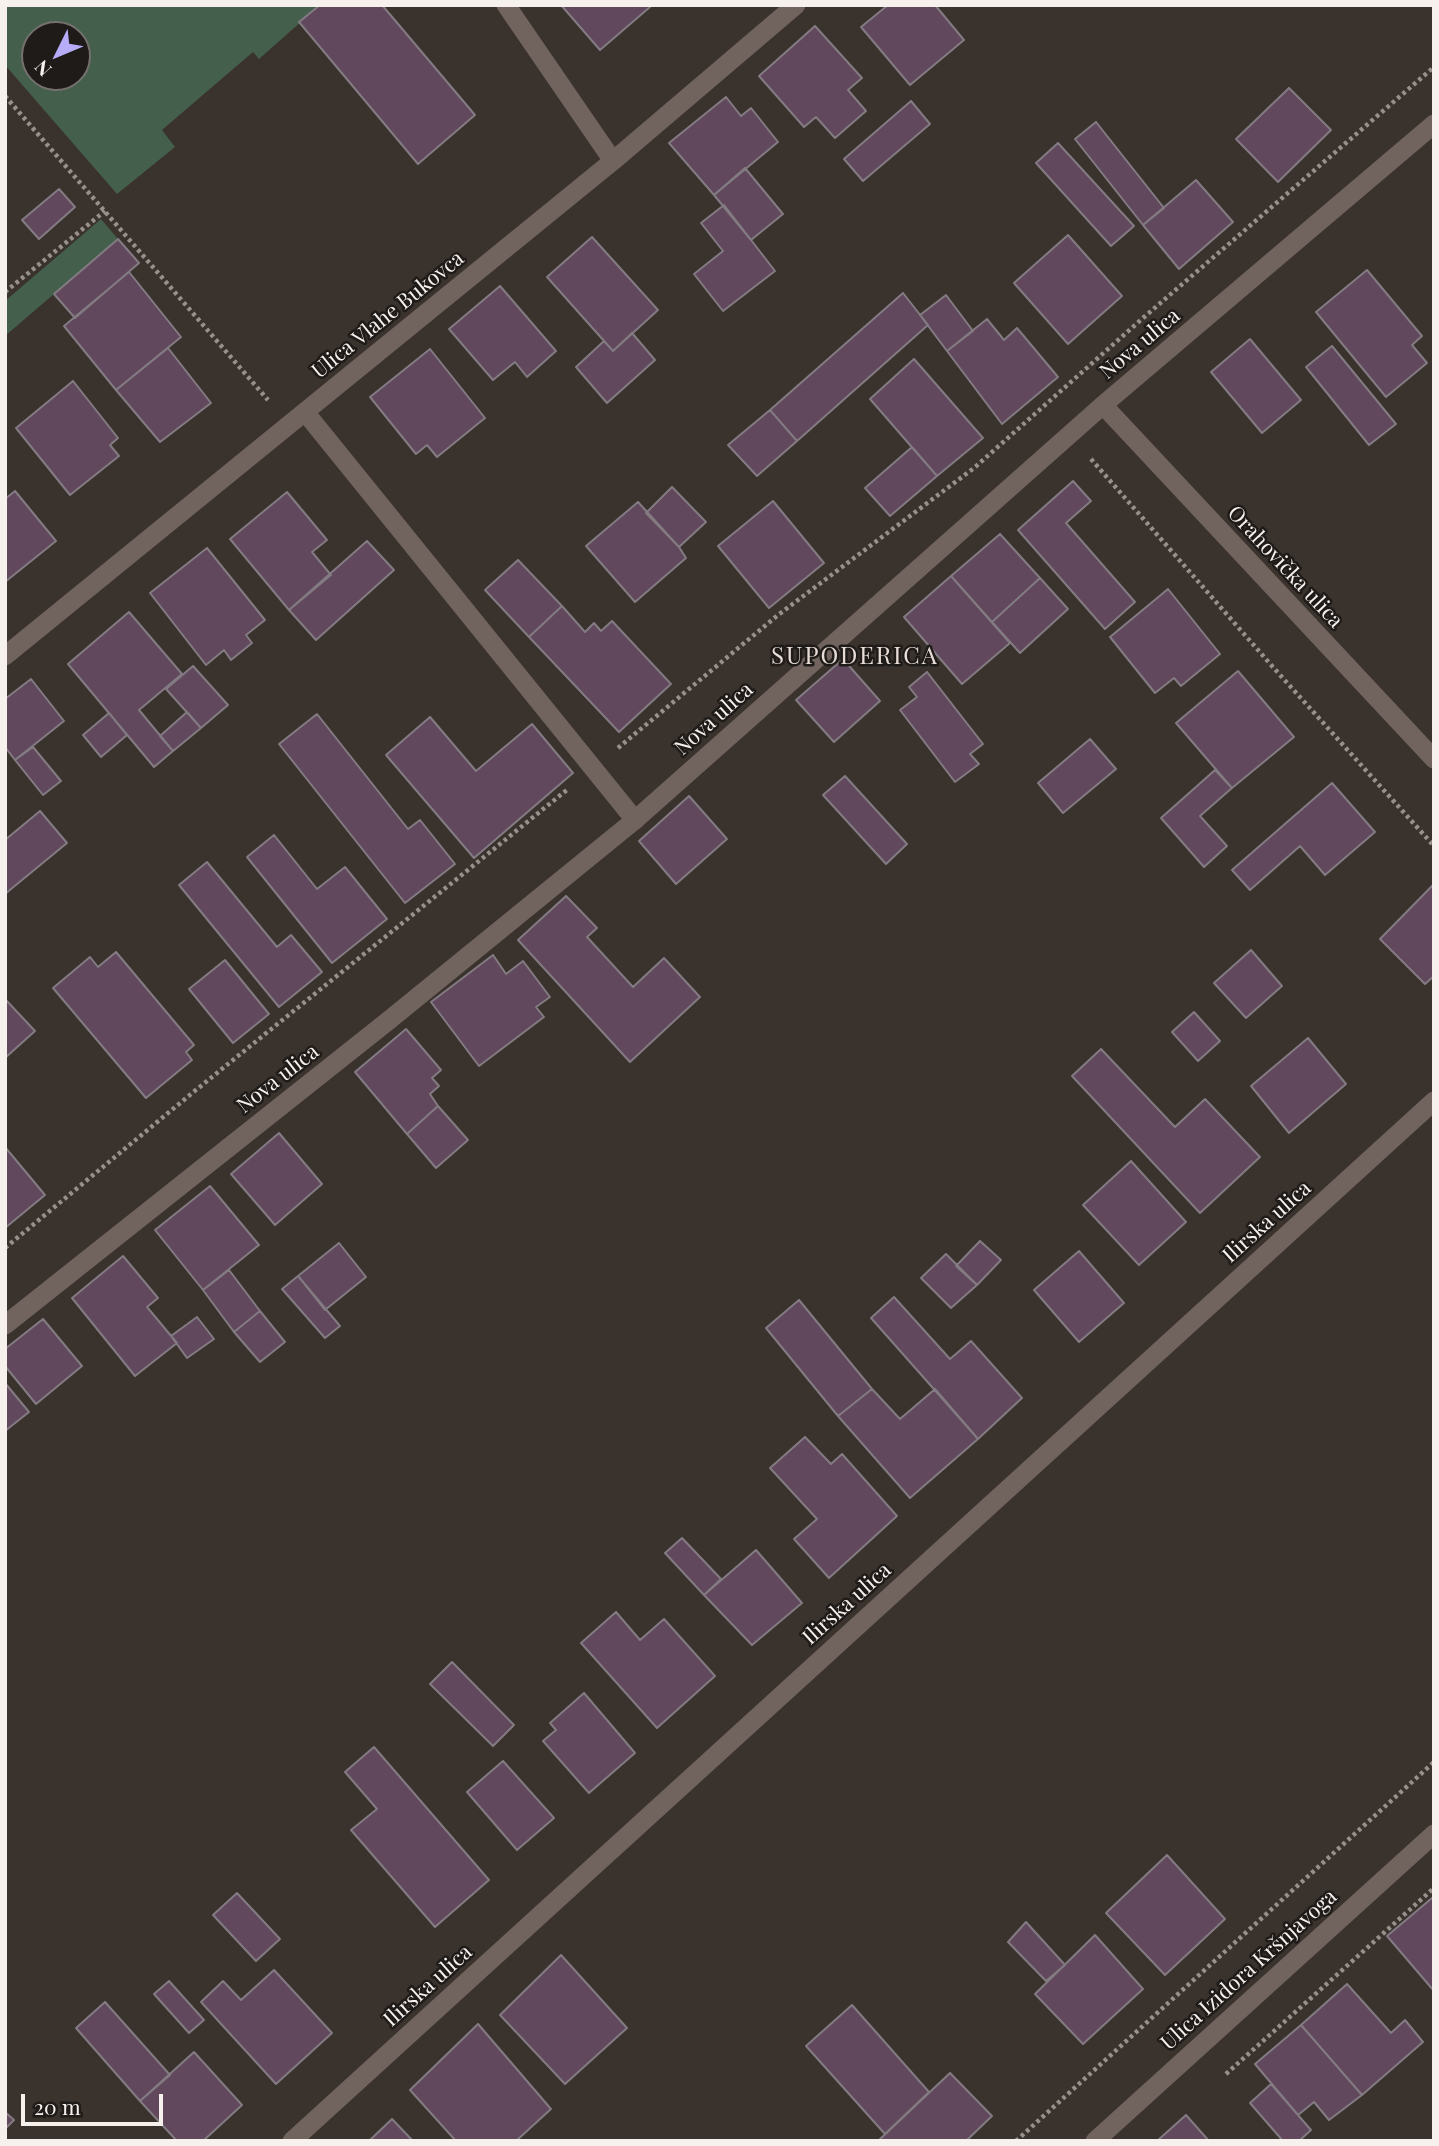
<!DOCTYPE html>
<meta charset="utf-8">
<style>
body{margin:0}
#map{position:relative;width:1439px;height:2146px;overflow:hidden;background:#3a322d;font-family:"Playfair Display",serif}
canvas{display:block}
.frame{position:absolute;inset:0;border:7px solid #f7f1ee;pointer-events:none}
.north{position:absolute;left:21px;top:21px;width:70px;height:70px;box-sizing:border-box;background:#1f1b18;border:2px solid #75716e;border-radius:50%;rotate:227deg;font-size:19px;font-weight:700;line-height:28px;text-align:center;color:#f7f1ee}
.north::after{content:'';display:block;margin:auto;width:24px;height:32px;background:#b6acf8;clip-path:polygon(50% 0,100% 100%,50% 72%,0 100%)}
.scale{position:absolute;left:21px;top:2094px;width:142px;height:32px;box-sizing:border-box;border:4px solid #f7f1ee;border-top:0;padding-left:9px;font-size:21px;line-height:24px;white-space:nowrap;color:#f7f1ee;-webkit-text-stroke:5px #1f1b18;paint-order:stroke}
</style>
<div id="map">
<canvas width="1439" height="2146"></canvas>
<div class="frame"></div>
<div class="north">N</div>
<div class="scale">20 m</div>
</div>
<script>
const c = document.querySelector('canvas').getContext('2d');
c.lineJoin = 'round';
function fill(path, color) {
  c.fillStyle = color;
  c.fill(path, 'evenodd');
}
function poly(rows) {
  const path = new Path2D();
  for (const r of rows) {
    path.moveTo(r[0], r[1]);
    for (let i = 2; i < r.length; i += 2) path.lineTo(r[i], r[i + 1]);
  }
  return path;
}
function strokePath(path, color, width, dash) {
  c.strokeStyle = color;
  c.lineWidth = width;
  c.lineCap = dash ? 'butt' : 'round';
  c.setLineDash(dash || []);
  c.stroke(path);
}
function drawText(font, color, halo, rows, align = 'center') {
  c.font = font + ' "Playfair Display",serif';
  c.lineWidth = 5;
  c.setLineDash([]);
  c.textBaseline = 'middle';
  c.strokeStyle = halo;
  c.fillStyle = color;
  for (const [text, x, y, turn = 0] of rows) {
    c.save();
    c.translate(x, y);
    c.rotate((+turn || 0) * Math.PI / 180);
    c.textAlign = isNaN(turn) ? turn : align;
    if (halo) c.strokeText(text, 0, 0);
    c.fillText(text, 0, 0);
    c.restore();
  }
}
const green = poly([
 [5,5,320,5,259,59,253,52,162,130,175,147,117,194,5,65],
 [35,35,77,35,77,77,35,77],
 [101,219,118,239,5,336,5,301]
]);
const building = poly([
 [320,5,382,5,475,115,418,164,299,22,320,5],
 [561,5,649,5,650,7,600,50,561,5],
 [888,5,935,5,964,40,910,85,861,27,888,5],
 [815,26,862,78,848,90,866,111,835,138,816,117,804,127,759,76,815,26],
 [1289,88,1331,130,1278,182,1236,139,1289,88],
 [726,97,741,116,751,108,778,142,714,195,669,143,726,97],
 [911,101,930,124,863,181,844,159,911,101],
 [1096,122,1164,208,1143,225,1075,139,1096,122],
 [1058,143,1134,226,1111,246,1036,163,1058,143],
 [745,168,783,214,751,240,714,195,745,168],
 [1196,180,1233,222,1179,269,1143,225,1196,180],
 [59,189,75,207,39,239,22,220,59,189],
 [724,205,775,271,723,311,694,274,723,251,701,223,724,205],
 [1068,235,1122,296,1068,344,1014,283,1068,235],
 [592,237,658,310,613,351,547,277,592,237],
 [118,239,139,263,75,318,54,294,118,239],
 [1367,270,1422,336,1412,345,1427,363,1386,397,1316,312,1367,270],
 [129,272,181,337,116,390,64,326,129,272],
 [500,286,556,351,527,377,515,362,493,380,449,329,500,286],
 [903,293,928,325,797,441,770,410,903,293],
 [946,295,973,331,947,351,920,315,946,295],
 [987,319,1004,340,1017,328,1058,377,1002,424,947,351,987,319],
 [632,333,655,360,607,403,576,367,604,341,613,351,632,333],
 [1250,339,1301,400,1262,433,1211,372,1250,339],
 [1332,346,1396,424,1369,445,1306,367,1332,346],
 [168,348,211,403,160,442,116,390,168,348],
 [430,349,485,418,437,457,427,445,416,454,370,397,430,349],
 [914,359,983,438,937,476,870,399,914,359],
 [73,381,118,438,110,445,119,456,70,495,16,428,73,381],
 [770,410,797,441,757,476,728,445,770,410],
 [912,447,937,476,890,516,865,488,912,447],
 [1073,481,1091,501,1066,523,1135,602,1105,629,1018,530,1073,481],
 [672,487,706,522,679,547,646,513,672,487],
 [15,491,56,541,5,582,5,499,15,491],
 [287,492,327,540,312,552,331,575,289,610,230,539,287,492],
 [773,501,824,563,769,608,718,546,773,501],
 [638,502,679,547,686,558,635,602,586,546,638,502],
 [1000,534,1040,578,992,622,951,576,1000,534],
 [367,541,394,570,316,640,289,610,367,541],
 [207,548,265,620,246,635,252,643,231,660,224,650,206,665,150,593,207,548],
 [518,560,562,606,529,637,485,590,518,560],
 [951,576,1010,643,962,684,904,617,951,576],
 [1040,578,1068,609,1020,653,992,622,1040,578],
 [1168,589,1220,654,1181,686,1174,678,1155,693,1110,637,1168,589],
 [562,606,585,632,594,623,601,631,612,621,671,684,619,732,529,637,562,606],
 [129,612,182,674,139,710,173,751,154,767,68,664,129,612],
 [843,659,880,701,834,742,796,700,843,659],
 [193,666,228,705,201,728,166,689,193,666],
 [1238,671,1294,737,1232,788,1176,723,1238,671],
 [927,672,983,744,970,754,979,764,955,782,900,710,917,697,909,687,927,672],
 [31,679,64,721,15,760,5,747,5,699,31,679],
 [187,712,201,728,173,751,160,736,187,712],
 [109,713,127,735,101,757,83,735,109,713],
 [317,714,408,829,420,820,455,864,405,903,279,744,317,714],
 [430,717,476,771,532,724,573,773,474,858,386,755,430,717],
 [1090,739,1116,769,1063,813,1038,783,1090,739],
 [33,747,61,781,43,795,15,760,33,747],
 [1215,770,1232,788,1200,816,1227,846,1204,867,1161,818,1215,770],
 [845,776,907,844,886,864,823,795,845,776],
 [1332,783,1375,832,1325,875,1300,846,1250,890,1232,870,1332,783],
 [689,796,727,839,676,884,639,841,689,796],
 [40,811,67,843,5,894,5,840,40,811],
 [274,835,317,889,345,867,387,919,332,963,247,857,274,835],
 [207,862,277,947,291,935,322,972,279,1007,179,885,207,862],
 [1433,885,1434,976,1425,984,1380,939,1433,885],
 [566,896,597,928,587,937,633,987,664,958,700,997,630,1062,518,940,566,896],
 [1251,950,1282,986,1246,1018,1214,983,1251,950],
 [116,952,194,1045,186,1052,192,1060,146,1098,53,988,90,957,98,967,116,952],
 [493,955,506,974,523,961,550,997,536,1007,544,1017,479,1066,431,1002,493,955],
 [225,960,269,1014,233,1043,189,989,225,960],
 [5,999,35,1031,5,1058,5,999],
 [1194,1012,1220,1041,1198,1061,1172,1032,1194,1012],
 [406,1029,441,1070,432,1078,439,1086,430,1094,438,1106,407,1134,355,1072,406,1029],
 [1308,1038,1346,1084,1289,1133,1251,1086,1308,1038],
 [1101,1049,1175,1127,1205,1099,1260,1157,1200,1213,1072,1076,1101,1049],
 [438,1106,468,1140,436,1168,407,1134,438,1106],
 [279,1133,322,1184,275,1225,231,1174,279,1133],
 [5,1147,45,1195,5,1228,5,1147],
 [1131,1161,1186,1222,1139,1265,1083,1205,1131,1161],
 [210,1186,259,1245,203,1290,155,1230,210,1186],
 [980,1241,1001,1260,977,1285,956,1266,980,1241],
 [339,1243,366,1277,325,1310,298,1276,339,1243],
 [1079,1251,1124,1303,1079,1342,1034,1290,1079,1251],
 [946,1254,977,1285,951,1308,921,1278,946,1254],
 [123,1256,158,1298,147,1307,177,1343,135,1376,72,1298,123,1256],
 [229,1270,260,1311,234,1332,203,1290,229,1270],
 [298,1276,340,1326,325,1338,282,1289,298,1276],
 [894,1297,950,1359,971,1341,1022,1398,978,1439,871,1318,894,1297],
 [799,1300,872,1389,838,1416,766,1328,799,1300],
 [260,1311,285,1342,260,1362,234,1332,260,1311],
 [197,1317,214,1339,187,1358,171,1336,197,1317],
 [43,1319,82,1366,36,1404,5,1366,5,1349,43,1319],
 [5,1383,29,1412,5,1431,5,1383],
 [872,1389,900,1419,935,1389,978,1439,910,1498,838,1416,872,1389],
 [805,1437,831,1464,842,1454,897,1516,829,1578,794,1539,817,1519,770,1468,805,1437],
 [682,1538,721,1579,704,1595,665,1553,682,1538],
 [756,1550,802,1603,752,1645,704,1595,756,1550],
 [616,1612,640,1640,664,1619,715,1676,657,1728,581,1643,616,1612],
 [452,1662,514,1725,493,1746,430,1684,452,1662],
 [584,1693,635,1753,589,1793,543,1741,556,1730,550,1723,584,1693],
 [374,1747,489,1880,435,1927,351,1830,377,1809,345,1772,374,1747],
 [503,1761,554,1818,517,1850,467,1792,503,1761],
 [1167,1855,1225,1919,1165,1975,1106,1913,1167,1855],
 [237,1893,280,1939,256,1961,213,1915,237,1893],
 [1432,1898,1434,1899,1434,1991,1387,1936,1432,1898],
 [1026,1922,1065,1965,1046,1981,1008,1942,1026,1922],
 [1095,1935,1143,1989,1083,2044,1035,1994,1095,1935],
 [561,1955,627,2028,565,2084,500,2015,561,1955],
 [274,1970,332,2033,276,2084,201,2002,223,1981,241,2000,274,1970],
 [169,1981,204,2020,189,2033,154,1994,169,1981],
 [1347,1984,1391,2033,1405,2020,1423,2042,1362,2095,1301,2025,1347,1984],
 [105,2002,170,2075,140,2101,76,2028,105,2002],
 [852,2005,929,2092,885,2134,806,2046,852,2005],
 [478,2024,551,2109,516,2141,456,2141,410,2090,478,2024],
 [1301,2025,1362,2095,1329,2120,1314,2102,1298,2115,1255,2064,1301,2025],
 [194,2052,242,2105,203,2141,177,2141,140,2101,194,2052],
 [950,2073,992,2116,966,2141,878,2141,950,2073],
 [1271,2084,1311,2130,1299,2141,1283,2141,1250,2103,1271,2084],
 [5,2112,14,2120,5,2129,5,2112],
 [1186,2115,1209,2141,1157,2141,1186,2115],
 [392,2119,413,2141,369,2141,392,2119]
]);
const path = poly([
 [5,96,268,400],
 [5,292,105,211],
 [1091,459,1272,666,1434,846],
 [618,748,778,615,974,468,1143,318,1434,67],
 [5,1248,191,1094,568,789],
 [1226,2074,1434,1888],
 [1016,2141,1434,1762]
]);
const service = poly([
 [305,412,635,820]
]);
const minor = poly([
 [506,5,613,161],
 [1103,405,1434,759],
 [5,656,613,161,796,5],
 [5,1325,388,1021,635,820,1103,405,1434,124],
 [292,2141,1434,1101],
 [1095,2141,1434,1834]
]);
const streetNames = [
 ["Ulica Vlahe Bukovca",388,315,-39],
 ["Nova ulica",1140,344,-40],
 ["Orahovička ulica",1285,567,47],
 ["Nova ulica",714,719,-42],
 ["Nova ulica",278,1079,-38],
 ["Ilirska ulica",1267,1222,-42],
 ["Ilirska ulica",847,1604,-42],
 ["Ulica Izidora Kršnjavoga",1249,1970,-42],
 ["Ilirska ulica",428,1986,-42]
];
const quarterNames = [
 ["SUPODERICA",855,657]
];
fill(green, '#455f4d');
fill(building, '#61485d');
strokePath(building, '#837b82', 2);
strokePath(path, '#98908c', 4.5, [3.5, 3.5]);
strokePath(service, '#71635d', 19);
strokePath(minor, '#71635d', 19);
drawText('21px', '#f7f1ee', '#1f1b18', streetNames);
c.letterSpacing = '2px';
drawText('24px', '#e7dcd6', '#1f1b18', quarterNames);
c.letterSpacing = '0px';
</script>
